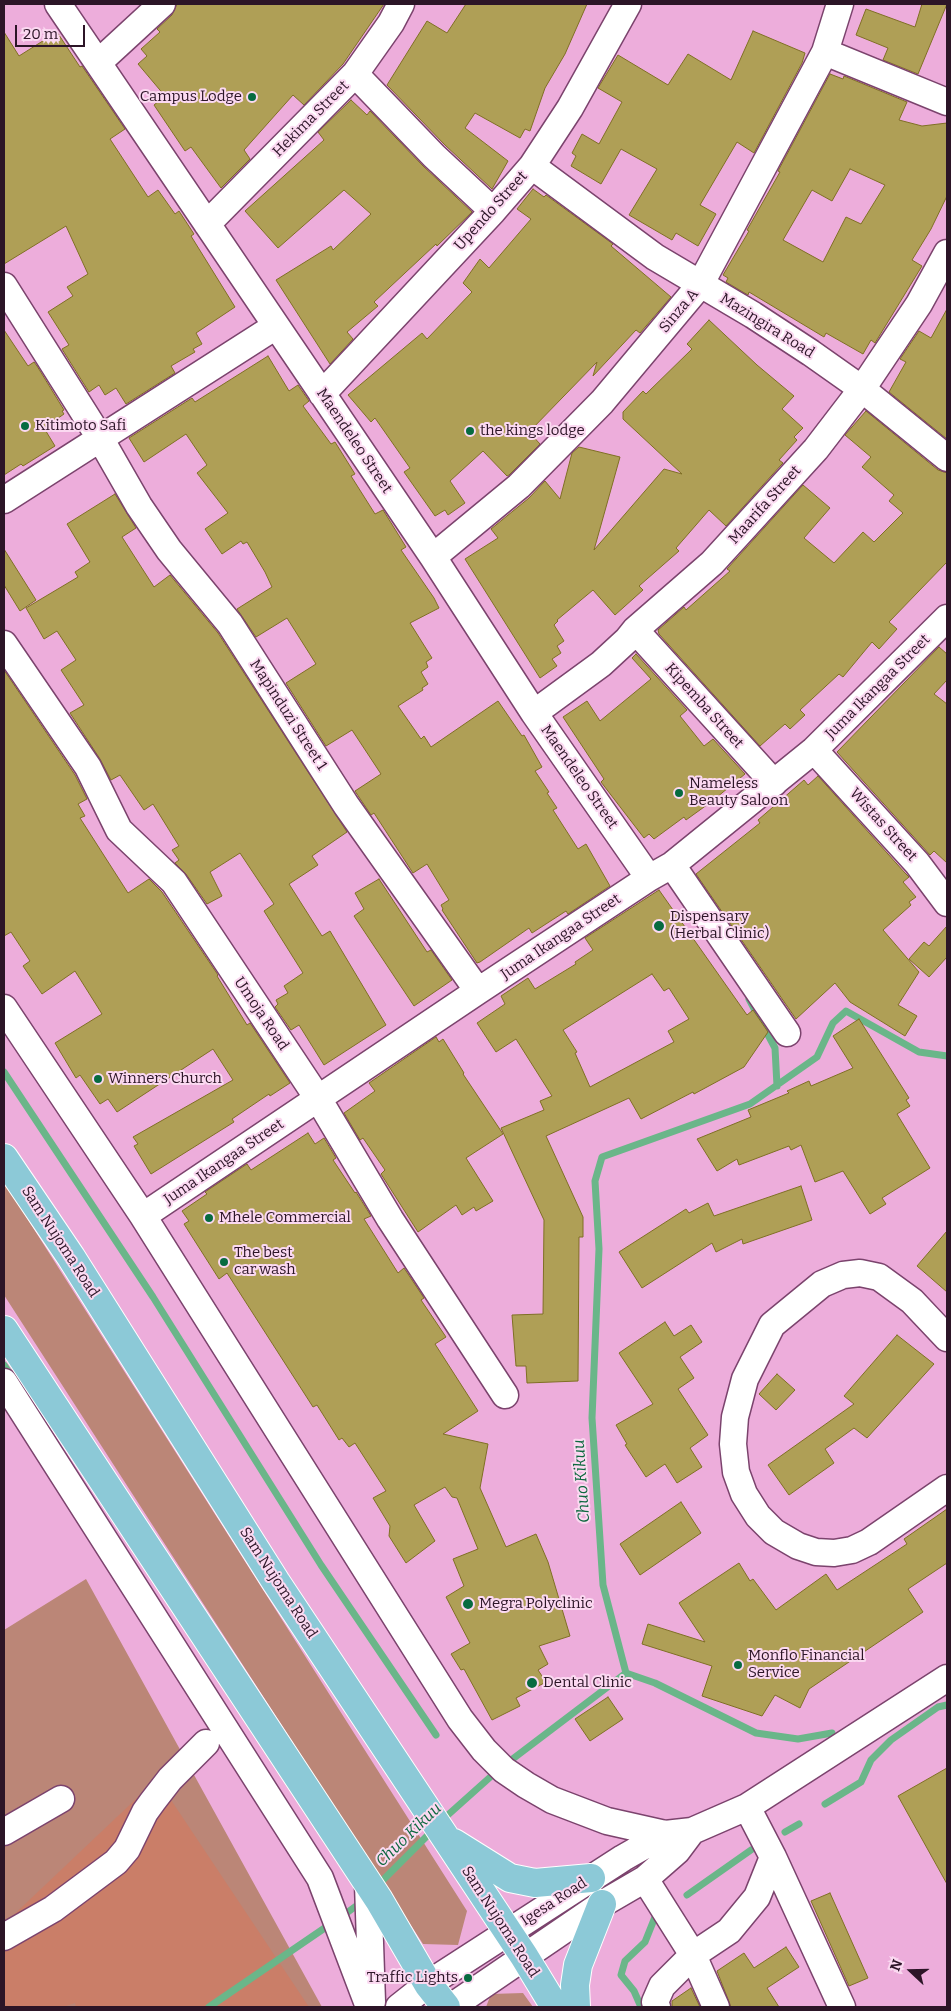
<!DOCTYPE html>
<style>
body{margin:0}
#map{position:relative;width:951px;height:2011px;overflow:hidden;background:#edaddb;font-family:Bitter,serif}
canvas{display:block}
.frame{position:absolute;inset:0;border:5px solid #2c1527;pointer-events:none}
.north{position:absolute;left:886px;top:1946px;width:50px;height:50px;-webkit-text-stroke:4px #fbd9f1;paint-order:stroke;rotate:291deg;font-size:14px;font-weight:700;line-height:20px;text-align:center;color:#2c1527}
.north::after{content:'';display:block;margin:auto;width:18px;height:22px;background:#2c1527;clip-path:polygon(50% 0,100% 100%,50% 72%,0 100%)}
.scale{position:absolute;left:15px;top:25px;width:70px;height:22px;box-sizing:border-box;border:2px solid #2c1527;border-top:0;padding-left:6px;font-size:15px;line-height:18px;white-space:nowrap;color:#2c1527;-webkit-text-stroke:4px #fbd9f1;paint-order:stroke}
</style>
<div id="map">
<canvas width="951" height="2011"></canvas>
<div class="frame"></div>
<div class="north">N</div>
<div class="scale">20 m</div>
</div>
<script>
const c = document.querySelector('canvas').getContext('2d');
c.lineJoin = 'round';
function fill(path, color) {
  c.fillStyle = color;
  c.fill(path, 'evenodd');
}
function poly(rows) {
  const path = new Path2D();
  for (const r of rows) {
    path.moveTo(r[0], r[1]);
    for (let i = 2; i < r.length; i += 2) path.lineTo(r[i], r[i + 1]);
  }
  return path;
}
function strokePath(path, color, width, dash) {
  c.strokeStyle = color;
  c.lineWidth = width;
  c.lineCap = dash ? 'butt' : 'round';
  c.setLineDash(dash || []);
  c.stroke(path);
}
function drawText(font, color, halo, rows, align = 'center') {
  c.font = font + ' Bitter,serif';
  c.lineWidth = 4;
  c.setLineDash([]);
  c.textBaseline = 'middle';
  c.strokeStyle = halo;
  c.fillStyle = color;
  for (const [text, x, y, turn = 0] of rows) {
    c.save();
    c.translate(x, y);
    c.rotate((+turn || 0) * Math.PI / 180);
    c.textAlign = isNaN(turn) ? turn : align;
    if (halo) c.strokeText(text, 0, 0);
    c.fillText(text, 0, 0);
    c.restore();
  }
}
const green = poly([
 [4,1182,467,1911,458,1945,423,1944,4,1295],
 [86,1579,322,2007,4,2007,4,1630],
 [523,1993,533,2007,486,2007,491,1994]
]);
const forest = poly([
 [157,1779,309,2007,76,2007,75,2003,63,2007,4,2007,4,1924]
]);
const stream = poly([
 [749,999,775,1048,777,1086],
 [4,1072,153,1297,321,1565,436,1735],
 [4,1365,12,1377],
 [626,1673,655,1683,756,1733,798,1739,832,1733],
 [506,1764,626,1673,603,1585,592,1418,599,1249,595,1181,602,1157,750,1104,817,1057,833,1023,846,1011,919,1052,947,1056],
 [825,1804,861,1782,871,1760,891,1740,938,1707,947,1705],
 [440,1822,497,1771],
 [785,1832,799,1824],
 [377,1886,433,1830],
 [687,1895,751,1850],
 [341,1917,363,1901],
 [209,2007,332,1923],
 [641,2007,634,1991,621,1975,625,1961,645,1942,655,1917]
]);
const building = poly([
 [177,4,384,4,343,64,304,105,293,95,244,150,250,159,221,188,191,147,185,151,154,105,165,96,138,64,147,56,141,49,160,32,157,29,172,15,177,4],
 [466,4,587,4,565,54,545,88,530,131,525,129,520,138,475,113,465,128,508,161,492,189,445,145,387,85,427,21,447,33,466,4],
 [922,4,947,4,918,74,883,60,888,48,856,35,866,9,915,27,922,4],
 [753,31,805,53,802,63,754,153,737,142,700,205,716,214,698,246,676,233,672,240,629,215,657,169,621,149,601,184,571,166,576,156,572,153,582,134,599,144,622,102,598,88,618,55,668,85,688,54,731,80,753,31],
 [4,32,19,56,57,32,80,67,82,66,125,129,110,139,148,197,158,190,175,214,179,211,194,234,191,236,235,307,196,333,202,344,193,349,195,352,171,366,175,373,126,404,116,388,105,395,99,385,89,392,62,349,69,345,48,312,73,296,67,287,88,274,66,226,4,264,4,32],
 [830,74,843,79,844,76,907,102,899,120,922,126,947,123,947,196,931,229,912,260,922,266,875,343,871,340,863,354,826,333,824,337,749,292,748,295,726,282,728,278,723,275,749,231,747,230,780,172,778,171,830,74],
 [850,169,885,185,861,224,846,217,823,262,783,240,812,190,832,201,850,169],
 [351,100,367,115,370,111,423,166,472,212,437,246,436,244,374,302,378,306,347,332,353,339,330,364,276,280,331,246,333,250,371,214,344,190,278,248,245,211,324,140,318,132,351,100],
 [533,189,544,197,546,195,613,244,611,246,671,297,640,333,636,330,593,376,597,362,529,432,540,444,509,475,507,476,483,451,450,481,465,503,448,515,445,510,435,516,404,472,410,468,375,418,371,422,348,395,422,333,427,339,472,292,463,283,480,259,489,268,531,219,517,209,533,189],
 [947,309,947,439,889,392,906,362,900,359,919,331,931,338,947,309],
 [709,320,757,365,794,396,782,409,803,428,794,437,797,440,779,460,783,463,781,465,726,526,709,510,676,548,679,551,639,586,643,590,615,615,593,590,557,620,558,621,554,625,564,641,557,646,561,653,552,659,557,666,540,678,465,559,498,538,491,529,529,498,545,481,560,499,572,453,579,447,620,457,594,550,664,469,682,474,623,419,623,412,643,391,646,394,692,349,687,344,709,320],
 [4,330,28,366,34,362,37,366,64,410,62,411,64,414,44,428,55,446,23,466,21,464,4,475,4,330],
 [268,356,289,391,298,385,300,388,309,401,303,406,331,444,335,442,355,474,351,476,375,514,383,510,388,518,406,547,401,550,434,598,439,608,410,623,432,658,426,662,428,667,421,672,428,684,422,688,423,690,398,706,421,739,424,736,431,747,498,701,522,736,524,735,542,767,535,771,549,792,547,793,557,808,553,810,578,849,586,844,610,886,568,914,566,911,532,933,529,928,480,962,477,963,442,910,443,909,441,905,449,900,427,864,413,873,374,813,371,815,355,791,381,774,352,730,326,746,286,683,316,664,287,618,256,637,237,609,272,587,265,572,247,542,243,544,241,541,222,554,205,529,228,513,197,473,207,465,186,434,144,462,129,438,192,398,195,402,268,356],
 [866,411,938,470,947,473,947,562,889,622,897,629,879,649,872,642,843,677,839,674,800,710,805,715,790,729,785,724,760,746,659,634,658,630,684,607,686,610,730,571,727,569,803,485,830,508,804,538,834,563,863,532,874,542,903,513,889,501,894,495,862,467,871,457,845,435,866,411],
 [115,494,136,528,122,537,154,587,170,575,218,633,347,832,312,856,318,865,289,884,322,936,330,931,386,1025,324,1065,299,1025,291,1030,275,1007,278,1004,276,1000,288,993,284,986,303,973,264,911,274,904,240,853,210,872,222,896,207,904,186,874,175,863,179,860,172,850,179,846,153,804,144,810,120,775,111,780,100,759,70,713,84,705,61,670,76,660,57,631,44,639,26,608,78,577,75,572,90,562,67,524,115,494],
 [4,549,36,600,20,611,4,585,4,549],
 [939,647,947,654,947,680,934,694,947,704,947,863,934,851,930,855,837,752,939,647],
 [636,654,687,710,680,716,704,746,713,739,745,774,711,802,686,820,684,817,654,839,649,834,644,838,601,782,604,779,563,717,587,701,600,721,651,679,632,658,636,654],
 [4,670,75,775,87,799,78,804,85,816,80,818,128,893,149,879,162,892,218,975,217,976,247,1025,250,1023,290,1083,270,1096,269,1094,232,1119,234,1122,151,1174,134,1146,138,1144,133,1137,233,1080,213,1049,117,1112,108,1099,100,1104,80,1075,76,1078,55,1043,102,1014,75,971,42,994,23,966,30,961,11,932,4,936,4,670],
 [818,776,905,873,909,877,903,882,916,897,909,902,911,905,883,930,919,972,898,1005,917,1016,905,1036,850,1002,835,983,796,1019,696,874,760,823,758,820,804,780,808,785,818,776],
 [379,879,427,952,431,950,452,980,414,1006,354,916,364,909,355,893,379,879],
 [659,890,747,1015,753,1010,768,1032,744,1067,694,1094,693,1092,641,1119,629,1098,546,1136,583,1217,583,1237,579,1237,578,1381,527,1383,526,1366,516,1366,512,1315,543,1314,544,1220,501,1128,544,1110,540,1101,552,1096,516,1039,496,1052,477,1023,505,1004,501,996,528,978,535,989,576,964,575,962,593,950,585,938,659,890],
 [652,974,664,991,669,988,689,1019,668,1031,674,1042,590,1087,575,1053,577,1052,563,1030,652,974],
 [947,926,947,957,929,977,909,959,924,942,929,946,947,926],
 [859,1019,909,1098,906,1100,910,1106,897,1114,930,1168,882,1198,886,1204,870,1214,843,1171,815,1182,801,1145,791,1150,789,1146,739,1165,737,1159,717,1171,697,1139,751,1117,748,1110,789,1093,787,1091,809,1081,811,1086,853,1068,833,1036,859,1019],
 [436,1037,439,1042,443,1039,464,1073,463,1074,503,1134,466,1158,493,1201,476,1211,474,1207,462,1215,456,1205,418,1232,381,1174,385,1170,363,1138,360,1140,344,1113,375,1091,369,1083,436,1037],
 [308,1133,315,1144,324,1138,336,1158,333,1160,355,1193,356,1192,371,1216,364,1219,398,1273,404,1268,424,1298,421,1300,446,1337,435,1344,478,1411,443,1434,488,1444,480,1488,506,1547,536,1534,548,1562,570,1636,539,1646,548,1664,538,1670,546,1682,516,1698,520,1706,492,1720,464,1669,461,1670,451,1654,470,1643,446,1597,464,1586,453,1559,478,1549,457,1498,452,1497,445,1487,414,1505,435,1541,406,1563,389,1536,390,1526,373,1498,386,1491,355,1443,349,1447,342,1438,339,1440,317,1405,313,1407,227,1273,219,1279,184,1224,189,1221,182,1211,207,1194,205,1192,247,1164,251,1170,308,1133],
 [801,1186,812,1220,743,1244,742,1239,716,1252,712,1243,642,1288,619,1252,686,1209,689,1213,708,1203,714,1216,801,1186],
 [947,1231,947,1292,917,1266,947,1231],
 [665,1322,674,1336,691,1325,702,1342,680,1357,694,1378,678,1389,708,1435,690,1448,702,1467,677,1483,665,1464,646,1477,625,1445,627,1444,616,1425,653,1404,619,1353,665,1322],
 [897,1335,934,1364,867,1438,854,1428,825,1449,834,1463,789,1495,768,1465,854,1404,844,1396,897,1335],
 [777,1374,795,1390,776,1410,759,1394,777,1374],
 [681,1502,701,1533,640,1575,620,1544,681,1502],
 [947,1509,947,1563,908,1589,923,1612,809,1689,800,1708,775,1695,762,1716,702,1696,712,1666,642,1644,648,1624,705,1642,679,1603,739,1563,750,1581,753,1579,776,1610,826,1574,837,1590,907,1544,904,1539,947,1509],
 [608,1697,623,1719,590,1741,575,1719,608,1697],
 [947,1768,947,1884,898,1796,947,1768],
 [830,1893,868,1978,849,1986,811,1901,830,1893],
 [786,1947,799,1967,767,1988,779,2007,731,2007,717,1971,744,1953,754,1968,786,1947],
 [691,1988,700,2007,672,2007,672,2001,691,1988]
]);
const minor = poly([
 [58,4,433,557,534,713,649,878],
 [825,52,947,102],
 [99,62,162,4],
 [355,74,434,156,493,211],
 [532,166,655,257,753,315,811,353,862,389,947,458],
 [207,224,355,74,391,23,401,4],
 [4,286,100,438,139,506,169,550,230,624,346,805,478,991],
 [322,394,493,211,532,166,570,108,628,4],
 [4,500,276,326],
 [433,557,519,486,602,402,700,285,825,52,840,4],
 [635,630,774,783],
 [4,644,88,767,119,830,174,882,319,1100,390,1219,505,1395],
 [534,713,601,664,627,640,635,630,712,563,816,449,862,389,919,304,947,253],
 [814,750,917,863,947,903],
 [672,865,787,1033],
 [4,1008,143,1216,460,1719,484,1750,504,1770,526,1785,552,1800,607,1821,665,1834],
 [143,1216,478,991,649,878,672,865,814,750,947,618],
 [947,1338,912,1301,879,1277,860,1273,843,1275,822,1284,772,1325,745,1379,735,1417,733,1444,736,1472,744,1494,758,1516,774,1532,798,1546,816,1552,834,1553,852,1550,869,1542,947,1488],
 [4,1382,320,1878,369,2007],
 [747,1807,773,1857,842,2007],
 [4,1832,61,1799],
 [645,1879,693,1955,716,2007],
 [368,1884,372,2002],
 [4,1937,53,1909,116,1862,127,1849,145,1812,153,1801,170,1779,206,1743],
 [399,2007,428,1984,623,1858,665,1834,692,1831,747,1807,947,1678],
 [451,2007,602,1904,645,1879,677,1851,692,1831],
 [657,2007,655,2002,662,1986,693,1955,729,1931,757,1897,773,1857]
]);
const major = poly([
 [4,1158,71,1257,276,1582,524,1956,555,2007],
 [4,1330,379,1900,428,1984,446,2007],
 [454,1843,510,1878,535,1883,591,1878],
 [576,2007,575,1985,578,1965,602,1904]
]);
const markers = [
 [252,97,5,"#076b40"],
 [25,426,5,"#076b40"],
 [470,431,5,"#076b40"],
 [679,793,5,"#076b40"],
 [659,926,6,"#076b40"],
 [98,1079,5,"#076b40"],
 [209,1218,5,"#076b40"],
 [224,1262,5,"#076b40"],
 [468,1604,6,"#076b40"],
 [738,1665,5,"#076b40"],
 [532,1683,6,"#076b40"],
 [468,1978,5,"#076b40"]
];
const poiNames = [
 ["Campus Lodge",242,97,"right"],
 ["Kitimoto Safi",35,426],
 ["the kings lodge",480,431],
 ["Nameless",689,784],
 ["Beauty Saloon",689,801],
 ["Dispensary",670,917],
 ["(Herbal Clinic)",670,934],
 ["Winners Church",108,1079],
 ["Mhele Commercial",219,1218],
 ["The best",234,1253],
 ["car wash",234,1270],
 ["Megra Polyclinic",479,1604],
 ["Monflo Financial",748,1656],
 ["Service",748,1673],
 ["Dental Clinic",543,1683],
 ["Traffic Lights",458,1978,"right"]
];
const streetNames = [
 ["Hekima Street",311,119,-45],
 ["Upendo Street",491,211,-48],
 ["Sinza A",679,311,-50],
 ["Mazingira Road",767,326,32],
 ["Maendeleo Street",354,441,56],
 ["Maarifa Street",765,505,-48],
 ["Juma Ikangaa Street",878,687,-45],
 ["Kipemba Street",704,706,48],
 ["Mapinduzi Street 1",288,715,57],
 ["Maendeleo Street",579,777,55],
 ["Wistas Street",883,825,48],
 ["Juma Ikangaa Street",561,937,-34],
 ["Umoja Road",261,1014,56],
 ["Juma Ikangaa Street",224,1162,-34],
 ["Sam Nujoma Road",60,1242,57],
 ["Sam Nujoma Road",278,1583,57],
 ["Igesa Road",554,1902,-33],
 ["Sam Nujoma Road",500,1922,57]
];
const waterNames = [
 ["Chuo Kikuu",582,1481,-94],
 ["Chuo Kikuu",409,1835,-44]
];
fill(green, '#bb8677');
fill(forest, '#ca7e68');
strokePath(stream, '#6ab689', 7);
fill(building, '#af9f56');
strokePath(building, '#7f6f24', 1);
strokePath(minor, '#7b436d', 29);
strokePath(major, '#fff', 30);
strokePath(minor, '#fff', 26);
strokePath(major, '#8cc9d7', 28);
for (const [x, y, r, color] of markers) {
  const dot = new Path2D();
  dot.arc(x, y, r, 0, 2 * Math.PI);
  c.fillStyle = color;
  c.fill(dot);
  strokePath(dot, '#fbd9f1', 2);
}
drawText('15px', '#2c1527', '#fbd9f1', poiNames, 'left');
drawText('15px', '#2c1527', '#fbd9f1', streetNames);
drawText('italic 16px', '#0c683e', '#fbd9f1', waterNames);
</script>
